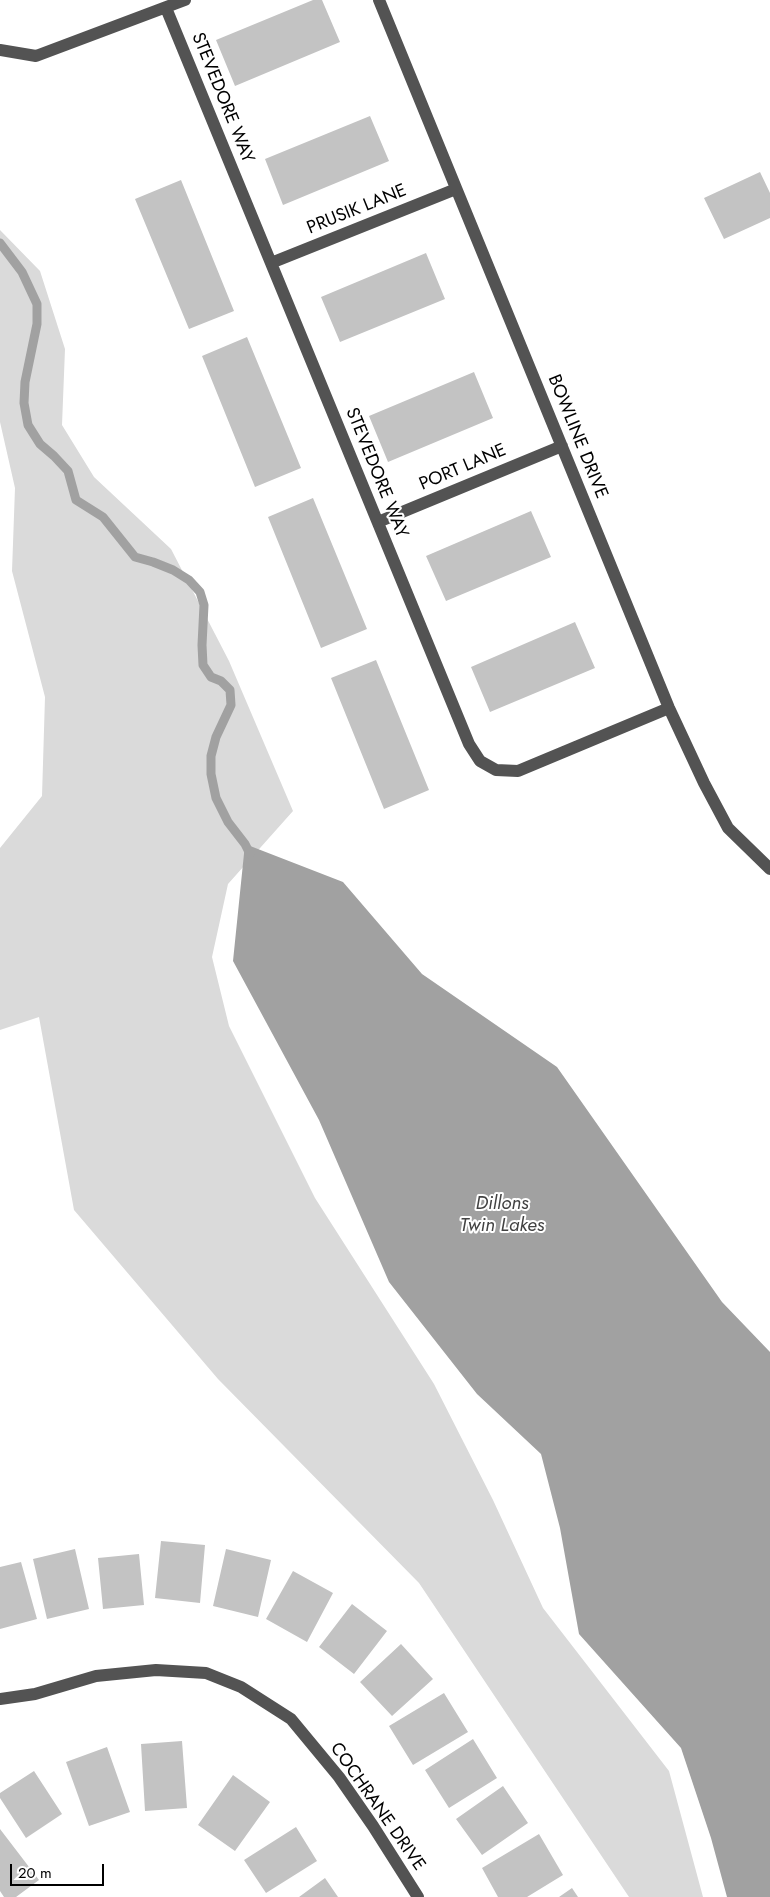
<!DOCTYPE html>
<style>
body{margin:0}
#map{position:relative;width:770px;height:1897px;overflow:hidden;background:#fff;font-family:Jost,sans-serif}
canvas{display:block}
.scale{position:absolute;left:10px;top:1864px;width:94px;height:22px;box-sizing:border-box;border:2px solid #000;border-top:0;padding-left:6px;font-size:15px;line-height:18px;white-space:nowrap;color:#000;-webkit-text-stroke:4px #fff;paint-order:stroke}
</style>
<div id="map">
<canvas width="770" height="1897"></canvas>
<div class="scale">20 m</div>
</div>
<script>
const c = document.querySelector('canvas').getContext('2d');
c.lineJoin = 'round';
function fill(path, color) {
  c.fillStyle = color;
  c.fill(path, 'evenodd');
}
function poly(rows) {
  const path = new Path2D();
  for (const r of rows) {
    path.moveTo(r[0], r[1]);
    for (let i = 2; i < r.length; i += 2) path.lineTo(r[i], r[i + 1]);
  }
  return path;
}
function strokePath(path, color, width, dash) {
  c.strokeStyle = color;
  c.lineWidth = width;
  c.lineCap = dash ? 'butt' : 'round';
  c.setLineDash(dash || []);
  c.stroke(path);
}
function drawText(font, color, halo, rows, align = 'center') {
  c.font = font + ' Jost,sans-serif';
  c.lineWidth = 4;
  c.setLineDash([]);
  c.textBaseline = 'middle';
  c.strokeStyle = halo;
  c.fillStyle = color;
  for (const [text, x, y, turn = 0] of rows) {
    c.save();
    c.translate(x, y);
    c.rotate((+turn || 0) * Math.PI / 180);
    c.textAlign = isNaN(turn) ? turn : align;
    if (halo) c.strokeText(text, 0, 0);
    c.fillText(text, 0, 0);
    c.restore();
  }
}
const green = poly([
 [0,230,40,271,65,349,62,425,94,477,171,549,229,661,293,811,228,884,212,957,229,1026,315,1198,434,1384,493,1500,543,1608,669,1771,703,1897,629,1897,419,1583,218,1379,74,1210,39,1017,0,1030,0,848,42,796,45,697,12,571,15,488,0,422]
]);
const water = poly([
 [245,844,343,882,422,974,557,1067,722,1302,770,1352,770,1897,727,1897,711,1838,681,1748,579,1634,560,1528,541,1454,477,1394,389,1282,319,1120,233,961]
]);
const stream = poly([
 [0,243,22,272,37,304,37,324,25,382,24,403,28,425,40,444,54,456,68,471,76,500,103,517,135,557,153,562,173,570,189,580,200,592,204,605,202,645,203,665,211,677,221,681,230,690,231,705,216,737,211,756,211,774,216,798,228,822,245,844,250,854]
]);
const building = poly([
 [313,0,322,0,340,42,235,86,216,40],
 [370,116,389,161,283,205,265,159],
 [760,172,770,193,770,218,724,239,704,198],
 [181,180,234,311,189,329,135,199],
 [426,253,445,299,340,342,321,297],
 [247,337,301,468,255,487,202,356],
 [474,372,493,418,388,462,369,416],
 [313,498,367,629,321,648,268,517],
 [531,511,551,557,446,601,426,556],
 [575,622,595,668,490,712,471,667],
 [376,660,429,790,384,809,331,678],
 [161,1541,205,1545,200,1603,155,1598],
 [75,1549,89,1609,47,1619,33,1559],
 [226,1549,271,1560,258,1617,213,1606],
 [139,1554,144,1605,103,1609,98,1558],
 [21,1562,37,1619,0,1629,0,1567],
 [293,1571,333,1593,307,1642,266,1619],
 [352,1604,387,1631,354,1674,319,1647],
 [401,1644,433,1679,392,1716,360,1682],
 [444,1693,468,1732,413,1765,389,1726],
 [473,1739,497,1778,449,1808,425,1770],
 [182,1741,187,1808,145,1811,141,1744],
 [107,1747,130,1812,89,1826,66,1762],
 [34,1771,62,1814,26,1838,0,1798,0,1793],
 [233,1775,270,1802,235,1851,198,1825],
 [503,1786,528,1823,482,1855,456,1819],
 [296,1827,317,1861,266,1893,244,1860],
 [0,1829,39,1880,16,1897,4,1897,0,1891],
 [539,1834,563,1875,527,1897,498,1897,482,1868],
 [325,1878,338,1897,299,1897],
 [572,1888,578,1897,559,1897]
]);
const minor = poly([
 [379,0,669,708,704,783,728,828,770,869],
 [166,8,469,744,480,761,496,770,518,771,669,708],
 [0,50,36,56,185,0],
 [271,263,456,189],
 [378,522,562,446],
 [0,1699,35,1694,96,1676,156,1670,206,1673,241,1687,291,1719,339,1777,373,1826,418,1897]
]);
const streetNames = [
 ["STEVEDORE WAY",222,98,68],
 ["PRUSIK LANE",357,210,-22],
 ["BOWLINE DRIVE",577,437,68],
 ["PORT LANE",463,468,-23],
 ["STEVEDORE WAY",376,473,68],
 ["COCHRANE DRIVE",377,1807,55]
];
const waterNames = [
 ["Dillons",502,1204],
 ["Twin Lakes",502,1226]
];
fill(green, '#dadada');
fill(water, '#a1a1a1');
strokePath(stream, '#a1a1a1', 9);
fill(building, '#c3c3c3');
strokePath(minor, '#535353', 12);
drawText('18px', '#000', '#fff', streetNames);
drawText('italic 19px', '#424242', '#fff', waterNames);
</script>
